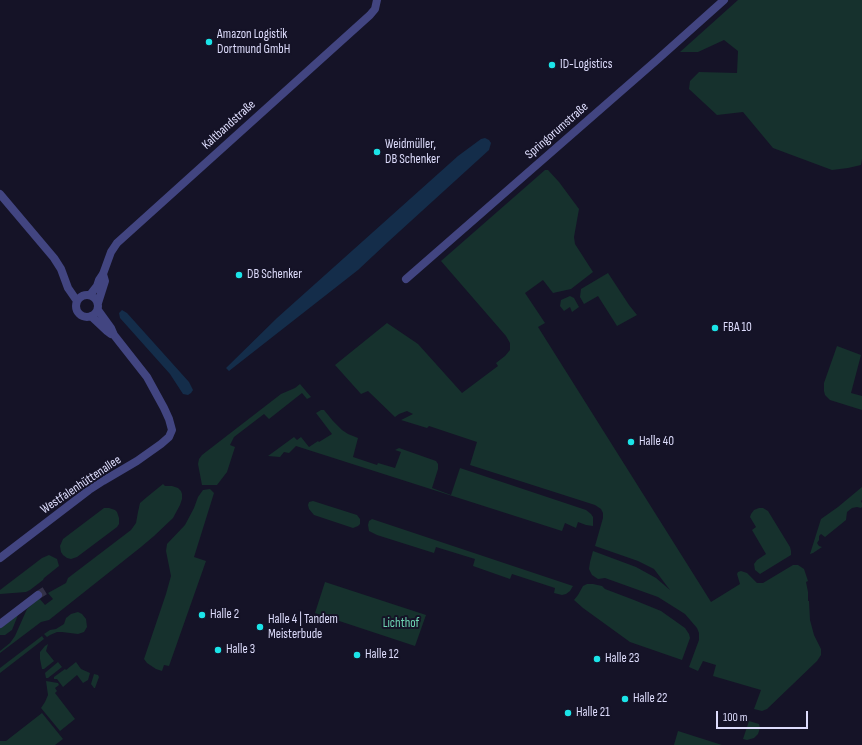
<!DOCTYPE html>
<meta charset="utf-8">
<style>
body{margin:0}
#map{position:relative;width:862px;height:745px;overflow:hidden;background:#151327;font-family:"Sofia Sans Condensed",sans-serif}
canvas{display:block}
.scale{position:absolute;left:716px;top:711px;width:92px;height:18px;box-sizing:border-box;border:2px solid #dddcfc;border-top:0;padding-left:5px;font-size:12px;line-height:14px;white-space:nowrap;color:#dddcfc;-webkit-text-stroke:3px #151327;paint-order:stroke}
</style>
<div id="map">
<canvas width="862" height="745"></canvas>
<div class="scale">100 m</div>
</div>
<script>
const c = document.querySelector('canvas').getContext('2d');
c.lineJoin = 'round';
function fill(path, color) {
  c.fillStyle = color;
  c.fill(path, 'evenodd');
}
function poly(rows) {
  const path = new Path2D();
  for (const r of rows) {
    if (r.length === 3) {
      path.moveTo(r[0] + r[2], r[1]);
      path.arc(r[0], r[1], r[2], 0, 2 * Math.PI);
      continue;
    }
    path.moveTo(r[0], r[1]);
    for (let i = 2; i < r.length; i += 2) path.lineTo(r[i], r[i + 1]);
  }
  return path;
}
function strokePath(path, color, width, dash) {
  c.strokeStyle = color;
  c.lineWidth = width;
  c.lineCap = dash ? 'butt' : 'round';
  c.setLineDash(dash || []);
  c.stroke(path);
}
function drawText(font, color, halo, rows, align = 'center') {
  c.font = font + ' "Sofia Sans Condensed",sans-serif';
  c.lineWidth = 4;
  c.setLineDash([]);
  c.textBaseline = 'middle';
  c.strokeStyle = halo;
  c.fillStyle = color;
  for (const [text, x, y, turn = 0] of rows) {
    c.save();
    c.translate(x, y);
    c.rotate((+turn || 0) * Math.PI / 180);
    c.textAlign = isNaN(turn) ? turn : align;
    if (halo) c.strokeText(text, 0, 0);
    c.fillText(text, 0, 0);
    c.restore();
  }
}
const green = poly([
 [738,0,862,0,862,159,861,165,848,168,832,170,773,148,743,112,717,115,689,89,690,81,699,72,737,73,738,51,724,40,698,52,680,52],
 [545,170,548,170,559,182,579,209,574,237,575,244,593,272,571,289,553,293,543,280,525,293,545,323,538,327,711,602,740,584,737,574,738,572,741,571,747,573,757,583,763,583,793,565,798,565,804,569,808,581,806,582,808,592,808,601,809,601,810,620,814,635,821,649,821,655,817,661,767,709,762,711,754,709,761,690,713,676,716,665,703,661,698,671,689,667,699,640,699,633,697,628,685,614,658,597,605,578,598,579,592,575,589,569,590,562,593,551,636,567,656,578,670,590,654,569,638,561,595,546,603,518,603,513,601,509,595,505,470,465,477,442,429,426,427,428,401,420,413,414,407,411,399,414,395,417,368,391,361,394,335,365,387,323,418,344,462,393,498,366,496,363,505,356,510,350,510,343,506,336,441,261],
 [608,273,629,305,637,315,617,326,598,296,584,304,580,297,581,289],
 [570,296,574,298,579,307,572,312,570,307,564,311,560,306,561,300],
 [837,346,861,355,851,393,862,396,862,410,830,400,825,395,824,391,824,383],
 [300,384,311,397,307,399,302,393,269,419,264,414,234,437,230,445,235,447,227,472,217,485,202,485,198,464,199,459,202,455,281,394,295,388],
 [321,410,324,410,333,421,342,430,348,434,358,438,353,457,377,465,378,463,395,468,401,452,395,450,399,448,436,461,438,464,438,469,432,488,451,495,460,468,586,510,591,514,593,517,593,526,586,525,578,522,576,528,565,523,562,531,296,446,289,453,284,452,280,457,268,456,294,437,297,440,301,437,309,447,318,441,319,442,332,434,316,413],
 [163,484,165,486,172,486,178,488,181,491,182,494,182,499,180,505,173,518,154,536,141,547,49,620,41,622,0,653,0,651,10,643,15,636,27,609,39,598,45,605,53,599,48,593,66,583,68,578,131,530,136,523,138,512,140,503,147,497],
 [862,487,862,500,861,501,862,503,862,507,861,508,857,507,852,508,847,512,846,520,825,537,821,534,819,536,819,540,817,543,819,546,822,547,813,553,810,554,821,519,838,507],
 [210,489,214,493,194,557,206,561,169,666,164,665,162,671,156,669,147,663,144,659,166,594,171,576,166,551,167,544,185,525,194,508,198,497,203,490],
 [313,501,357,515,360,519,360,524,358,526,353,528,314,515,309,509,308,505,309,502],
 [104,508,109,508,115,510,117,512,119,518,119,524,117,527,77,557,71,559,67,558,63,555,61,552,60,546,63,539],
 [759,508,763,508,768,511,790,547,791,551,791,555,760,574,755,570,754,564,757,560,766,554,752,530,756,527,750,517,751,514,754,510],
 [372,519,573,586,570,591,566,594,562,595,554,593,555,588,512,574,510,579,473,566,475,559,436,547,434,553,377,535,369,531,368,525,369,521],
 [49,555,57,559,59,566,44,578,43,580,30,590,26,592,0,594,0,590,42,558],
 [325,582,426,615,415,646,315,613],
 [587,584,593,584,602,586,605,589,634,600,661,611,685,628,689,634,690,638,682,660,630,642,583,608,574,600,578,595,583,586],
 [78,612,82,614,86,619,87,627,84,632,78,634,62,632,57,632,50,635,47,637,44,634,50,630,56,629,64,624,66,618,71,614],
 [18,615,12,630,5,635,0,635,0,628],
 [42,636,44,639,0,673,0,668],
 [48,644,46,651,54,661,44,669,42,669,40,659,40,652,45,646],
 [58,662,62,667,48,678,46,678,45,673,46,672],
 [76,662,81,669,90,673,88,680,83,683,77,675,63,687,57,679,54,679,54,677,65,669,66,670],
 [94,674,98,675,99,677,95,688,94,688,91,684],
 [46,681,58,683,59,685,55,688,57,691,55,693,75,719,60,731,41,708,45,702,48,695],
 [42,713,63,739,55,745,0,745,0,741,6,741],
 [749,721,759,724,760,728,758,734,754,738,747,740,743,739],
 [678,731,722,745,674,745]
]);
const water = poly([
 [485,138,489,140,491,143,489,150,389,241,358,270,229,371,226,368,277,318,458,156,481,139],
 [122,310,127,313,189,382,193,390,191,393,188,395,183,394,170,374,120,318,119,313]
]);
const minorTunnel = poly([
 [38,595,46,590]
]);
const minor = poly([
 [0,194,54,258,61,269,68,288,77,301],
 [406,279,658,59,724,0],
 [87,306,11],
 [90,295,97,286,99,280,103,274,111,252,117,243,370,15,375,9,377,0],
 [98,303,105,281,103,274],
 [91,316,107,331,111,334],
 [0,558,89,490,103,481,137,461,161,444,169,437,172,430,169,419,164,408,147,377,114,335,111,328,98,310],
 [0,624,38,595]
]);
const markers = [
 [209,42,4,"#1be4e8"],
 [552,65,4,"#1be4e8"],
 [377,152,4,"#1be4e8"],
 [239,275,4,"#1be4e8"],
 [715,328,4,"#1be4e8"],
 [631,442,4,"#1be4e8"],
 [202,615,4,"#1be4e8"],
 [260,627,4,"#1be4e8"],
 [218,650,4,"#1be4e8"],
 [357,655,4,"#1be4e8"],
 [597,659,4,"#1be4e8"],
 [625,699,4,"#1be4e8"],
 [568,713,4,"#1be4e8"]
];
const poiNames = [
 ["Amazon Logistik",217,35],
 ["Dortmund GmbH",217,50],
 ["ID-Logistics",560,65],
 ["Weidmüller,",385,145],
 ["DB Schenker",385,160],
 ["DB Schenker",247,275],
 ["FBA 10",723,328],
 ["Halle 40",639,442],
 ["Halle 2",210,615],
 ["Halle 4 | Tandem",268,620],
 ["Meisterbude",268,635],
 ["Halle 3",226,650],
 ["Halle 12",365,655],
 ["Halle 23",605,659],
 ["Halle 22",633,699],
 ["Halle 21",576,713]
];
const streetNames = [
 ["Kaltbandstraße",229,125,-42],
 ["Springorumstraße",557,131,-41],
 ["Westfalenhüttenallee",81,485,-34]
];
const parkNames = [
 ["Lichthof",401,624]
];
fill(green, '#16312d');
fill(water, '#142d4a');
strokePath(minorTunnel, '#333147', 8, [8, 4]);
strokePath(minor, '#424581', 8);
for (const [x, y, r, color] of markers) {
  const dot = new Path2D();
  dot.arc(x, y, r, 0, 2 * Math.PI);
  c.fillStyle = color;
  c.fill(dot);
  strokePath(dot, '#151327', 1.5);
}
drawText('13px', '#dddcfc', '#151327', poiNames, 'left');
drawText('13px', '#dddcfc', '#151327', streetNames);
drawText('13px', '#6ed5b3', '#151327', parkNames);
</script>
